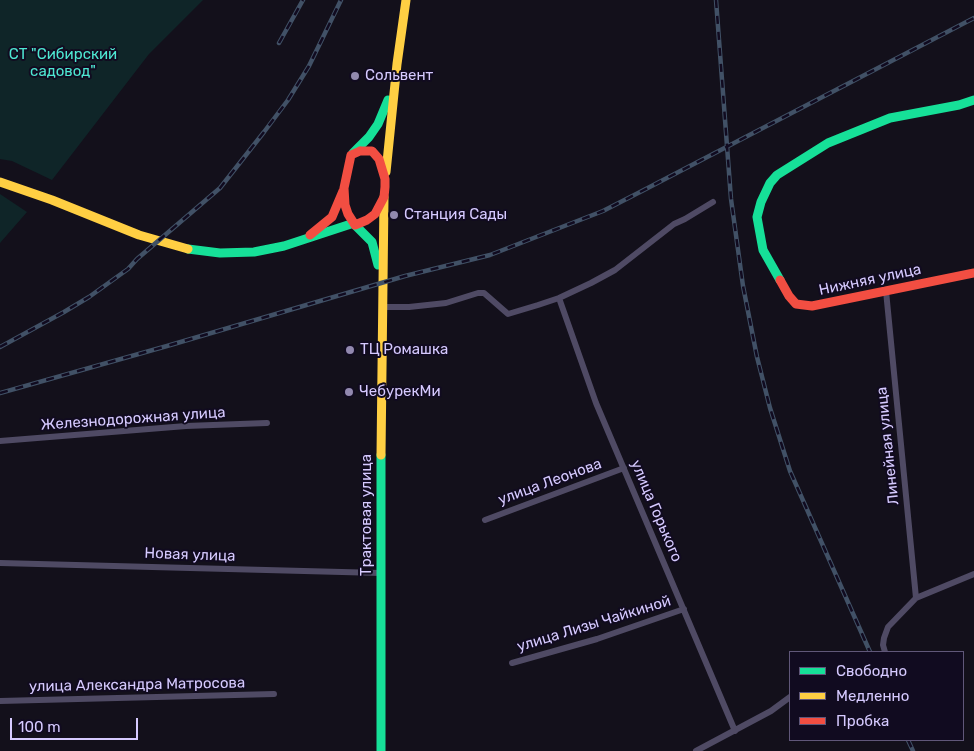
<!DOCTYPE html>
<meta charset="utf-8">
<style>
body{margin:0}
#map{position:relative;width:974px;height:751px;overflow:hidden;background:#13101b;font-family:Rubik,sans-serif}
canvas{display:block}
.legend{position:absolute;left:789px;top:651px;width:175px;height:90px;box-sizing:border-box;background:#110b20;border:1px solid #605779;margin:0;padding:6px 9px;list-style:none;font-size:15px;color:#d6caff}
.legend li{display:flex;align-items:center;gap:10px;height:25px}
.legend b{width:25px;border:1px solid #605779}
.scale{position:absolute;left:10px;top:718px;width:128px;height:22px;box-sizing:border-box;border:2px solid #d6caff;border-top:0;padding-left:6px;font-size:15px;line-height:18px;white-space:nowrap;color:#d6caff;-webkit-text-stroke:4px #110b20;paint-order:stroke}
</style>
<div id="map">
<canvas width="974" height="751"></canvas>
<ul class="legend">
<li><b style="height:6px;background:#16e098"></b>Свободно</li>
<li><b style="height:6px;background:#ffcf43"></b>Медленно</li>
<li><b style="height:6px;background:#f24e42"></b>Пробка</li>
</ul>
<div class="scale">100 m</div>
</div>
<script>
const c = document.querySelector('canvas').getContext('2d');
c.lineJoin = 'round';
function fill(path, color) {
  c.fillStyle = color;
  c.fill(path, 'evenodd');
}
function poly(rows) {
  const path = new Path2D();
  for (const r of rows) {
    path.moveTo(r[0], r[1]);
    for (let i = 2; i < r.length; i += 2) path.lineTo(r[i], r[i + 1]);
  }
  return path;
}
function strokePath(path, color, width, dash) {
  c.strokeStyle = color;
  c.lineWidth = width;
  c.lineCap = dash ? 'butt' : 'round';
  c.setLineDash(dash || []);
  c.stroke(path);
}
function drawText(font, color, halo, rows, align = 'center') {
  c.font = font + ' Rubik,sans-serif';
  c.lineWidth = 4;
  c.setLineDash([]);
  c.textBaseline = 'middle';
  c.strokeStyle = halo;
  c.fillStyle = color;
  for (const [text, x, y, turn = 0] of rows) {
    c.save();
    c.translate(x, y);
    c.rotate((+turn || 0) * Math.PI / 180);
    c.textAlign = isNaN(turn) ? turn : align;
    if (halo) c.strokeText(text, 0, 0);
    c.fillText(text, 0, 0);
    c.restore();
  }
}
const green = poly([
 [0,0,203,0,149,54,52,180,12,161,0,159],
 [0,194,27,212,0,243]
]);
const street = poly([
 [886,291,916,598],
 [559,298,596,403,735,731],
 [382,307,409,307,446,303,478,293,484,293,508,314,538,305,559,298,591,283,615,270,674,224,685,219,713,202],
 [0,441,186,426,267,423],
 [485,520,624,468],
 [0,563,380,573],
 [885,652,883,645,884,638,888,627,916,598,974,574],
 [512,663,597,639,684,609],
 [0,701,274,694],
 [696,751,771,711,790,697]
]);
const fast = poly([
 [353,153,369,137,378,124,388,100],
 [355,225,372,242,378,265],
 [188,249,220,253,254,252,284,246,354,223],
 [780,280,763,250,757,217,761,202,770,183,777,175,828,143,890,118,959,105,974,100],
 [381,455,381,751]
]);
const slow = poly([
 [386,172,397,64,406,0],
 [0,182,52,200,139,235,188,249],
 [381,455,384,197]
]);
const jam = poly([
 [360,151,372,151,379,159,385,179,385,187,384,197,375,214,367,220,355,225,348,214,345,205,344,188,351,155,360,151],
 [310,235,332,217,343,191],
 [780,280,789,296,796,304,812,306,974,273]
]);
const rail = poly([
 [716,0,731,199,743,286,757,357,770,408,790,471,870,652],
 [279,43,303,0],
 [0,347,64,312,89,297,128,269,137,259,220,188,264,132,288,100,309,66,341,0],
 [0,393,167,346,405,276,490,255,549,232,603,211,642,191,974,18],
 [908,740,913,751]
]);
const markers = [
 [355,76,5,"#9289af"],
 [394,215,5,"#9289af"],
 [350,350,5,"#9289af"],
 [349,392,5,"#9289af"]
];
const parkNames = [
 ["СТ \"Сибирский",63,55],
 ["садовод\"",63,72]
];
const poiNames = [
 ["Сольвент",365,76],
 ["Станция Сады",404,215],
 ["ТЦ Ромашка",360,350],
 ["ЧебурекМи",359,392]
];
const streetNames = [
 ["Нижняя улица",870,280,-12],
 ["Железнодорожная улица",133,419,-4],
 ["Линейная улица",888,446,-96],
 ["улица Леонова",550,482,-20],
 ["улица Горького",656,511,67],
 ["Трактовая улица",367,515,-90],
 ["Новая улица",190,555,2],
 ["улица Лизы Чайкиной",594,624,-17],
 ["улица Александра Матросова",137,685,-1]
];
fill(green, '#0f2528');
strokePath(street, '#4f4a64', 6);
strokePath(fast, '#16e098', 9);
strokePath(slow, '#ffcf43', 9);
strokePath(jam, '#f24e42', 9);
strokePath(rail, '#415166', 4.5);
strokePath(rail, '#110b20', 2.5, [8]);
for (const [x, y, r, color] of markers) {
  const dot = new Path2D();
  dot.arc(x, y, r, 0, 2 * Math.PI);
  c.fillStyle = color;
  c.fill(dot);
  strokePath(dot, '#110b20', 2);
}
drawText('15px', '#4ee7d2', '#110b20', parkNames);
drawText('15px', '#d6caff', '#110b20', poiNames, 'left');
drawText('15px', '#d6caff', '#110b20', streetNames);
</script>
